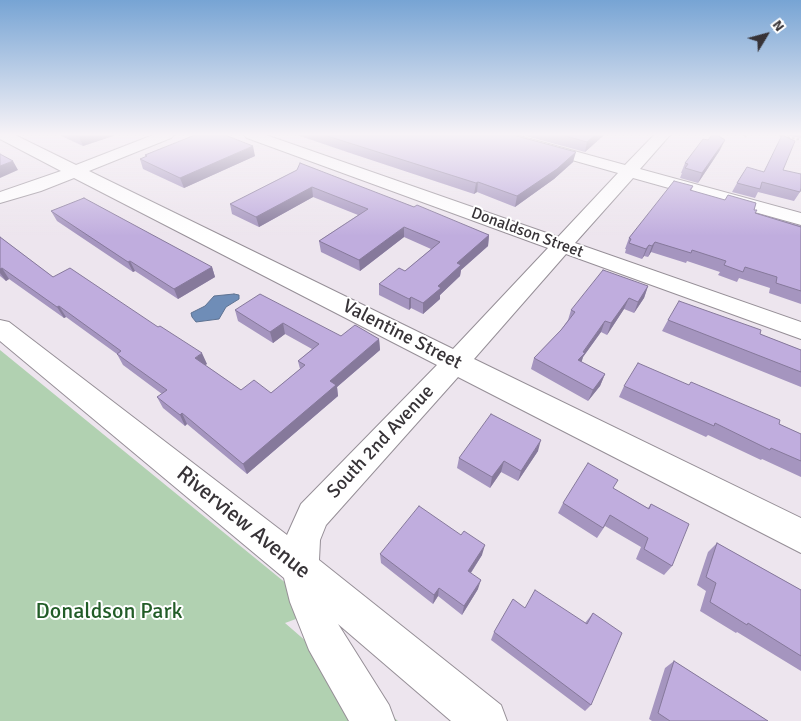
<!DOCTYPE html>
<style>
body{margin:0}
#map{position:relative;width:801px;height:721px;overflow:hidden;background:#ede5ee;font-family:Signika,sans-serif}
canvas{display:block}
.north{position:absolute;left:741px;top:10px;width:50px;height:50px;-webkit-text-stroke:4px #fff;paint-order:stroke;rotate:53deg;font-size:14px;font-weight:700;line-height:20px;text-align:center;color:#373337}
.north::after{content:'';display:block;margin:auto;width:18px;height:22px;background:#373337;clip-path:polygon(50% 0,100% 100%,50% 72%,0 100%)}
</style>
<div id="map">
<canvas width="801" height="721"></canvas>
<div class="north">N</div>
</div>
<script>
const c = document.querySelector('canvas').getContext('2d');
c.lineJoin = 'round';
function fill(path, color) {
  c.fillStyle = color;
  c.fill(path, 'evenodd');
}
function poly(rows) {
  const path = new Path2D();
  for (const r of rows) {
    path.moveTo(r[0], r[1]);
    for (let i = 2; i < r.length; i += 2) path.lineTo(r[i], r[i + 1]);
  }
  return path;
}
function strokePath(path, color, width, dash) {
  c.strokeStyle = color;
  c.lineWidth = width;
  c.lineCap = dash ? 'butt' : 'round';
  c.setLineDash(dash || []);
  c.stroke(path);
}
function drawText(font, color, halo, rows, align = 'center') {
  c.font = font + ' Signika,sans-serif';
  c.lineWidth = 4;
  c.setLineDash([]);
  c.textBaseline = 'middle';
  c.strokeStyle = halo;
  c.fillStyle = color;
  for (const [text, x, y, turn = 0] of rows) {
    c.save();
    c.translate(x, y);
    c.rotate((+turn || 0) * Math.PI / 180);
    c.textAlign = isNaN(turn) ? turn : align;
    if (halo) c.strokeText(text, 0, 0);
    c.fillText(text, 0, 0);
    c.restore();
  }
}
const green = poly([
 [0,350,309,602,296,619,285,623,398,721,0,721]
]);
const water = poly([
 [234,294,239,295,239,299,226,307,219,319,196,322,192,317,191,313,205,306,214,296,234,294]
]);
const path = poly([
 [779,135,801,140],
 [745,137,746,135]
]);
const minor = poly([
 [0,135,15,135,76,165,153,135,174,135,171,138,89,171,453,349,548,248,247,138,244,135,266,135,558,237,618,173,494,138,491,135,516,135,625,165,654,135,670,135,640,169,801,213,801,225,633,178,575,243,801,322,801,339,566,254,474,359,801,518,801,553,458,377,326,525,320,540,319,560,501,705,507,721,451,721,338,624,389,705,395,721,349,721,309,650,290,602,284,578,0,341,0,320,9,322,287,535,301,504,437,365,74,178,41,191,0,203,0,192,61,171,0,139,0,135]
]);
const wall = poly([
 [59,135,116,135,83,146],
 [297,135,514,135,573,162,554,179,515,207,477,192,474,194,347,152],
 [522,135,604,135,585,152],
 [785,135,801,135,801,138],
 [720,150,698,183,680,178,682,173,681,173,685,163],
 [145,155,255,156,184,188,143,169,140,159,146,157],
 [297,170,414,207,489,235,488,246,461,270,460,276,440,295,440,299,423,314,411,308,409,310,379,295,379,284,405,271,431,249,404,237,360,271,321,252,319,241,358,215,313,197,259,227,232,214,230,204],
 [783,170,800,192,794,201,758,192,755,198,732,192,737,183,764,172],
 [693,186,691,191,754,210,755,213,801,226,801,304,769,293,770,288,739,278,737,282,718,275,720,272,687,261,686,263,651,252,648,257,644,256,642,259,625,253,626,249,625,249,629,238],
 [51,211,212,267,215,277,178,299,135,271,133,272,57,221],
 [0,237,53,277,207,364,205,365,241,390,271,393,300,369,298,361,312,349,285,334,273,343,238,321,235,310,341,336,379,339,380,350,337,387,338,396,247,474,187,424,185,426,163,408,157,397,162,394,123,365,117,354,66,317,64,318,9,279,6,281,0,276],
 [648,286,644,298,634,313,624,309,607,335,601,332,583,357,581,362,605,374,600,386,588,401,531,369,534,358,561,330,568,320,571,310],
 [668,320,760,334,801,350,801,387,662,331],
 [624,386,779,424,801,434,801,477,762,459,761,460,708,435,706,437,619,397],
 [538,451,518,481,501,472,490,488,457,468,459,458],
 [613,488,648,508,651,504,672,566,664,575,636,559,641,547,605,526,597,538,558,513,563,503],
 [461,535,482,555,471,573,478,589,462,615,438,596,433,604,381,563,380,554],
 [717,543,801,590,801,671,737,632,736,633,700,611,706,591,697,585,708,552],
 [525,608,585,623,593,613,591,705,585,711,491,640,494,632],
 [674,661,768,721,652,721,649,719,665,668]
]);
const shadedWall = poly([
 [85,135,116,135,83,146,79,137],
 [595,135,604,135,585,152,587,142],
 [725,140,720,150,698,183,702,173],
 [253,146,255,156,184,188,180,178],
 [576,152,573,162,554,179,515,207,517,196],
 [13,161,18,170,0,178,0,166],
 [478,182,477,192,474,194,476,183],
 [312,187,313,197,259,227,256,217],
 [404,227,404,237,360,271,359,260],
 [489,235,488,246,461,270,460,276,440,295,440,299,423,314,423,303,438,286,457,263],
 [655,242,651,252,648,257,652,246],
 [649,245,644,256,642,259,646,249],
 [130,261,135,271,133,272,128,262],
 [212,267,215,277,178,299,174,289],
 [2,268,9,279,6,281,0,273,0,269],
 [648,286,644,298,634,313,638,302],
 [411,297,411,308,409,310,409,299],
 [629,298,624,309,607,335,611,323],
 [59,306,66,317,64,318,57,307],
 [605,321,601,332,583,357,581,364,578,360],
 [283,323,285,334,273,343,270,332],
 [379,339,380,350,337,387,338,396,247,474,243,464,330,381],
 [202,353,207,364,199,369,195,358],
 [605,374,600,386,588,401,593,390],
 [182,413,187,424,185,426,180,415],
 [541,440,538,451,518,481,521,471],
 [504,461,501,472,490,488,492,477],
 [485,545,482,555,466,580,468,571],
 [481,580,478,589,462,615,464,606],
 [439,588,438,596,433,604,434,595]
]);
const building = poly([
 [74,135,85,135,79,137,74,135],
 [195,135,225,135,253,146,180,178,140,159,147,156,145,155,195,135],
 [324,135,513,135,576,152,557,169,517,196,478,182,476,183,324,135],
 [562,135,595,135,587,142,562,135],
 [712,135,717,135,725,140,702,173,685,168,688,164,685,163,703,139,708,140,712,135],
 [782,135,795,141,783,170,801,174,801,188,800,192,762,182,760,189,737,183,747,167,764,172,782,135],
 [0,154,13,161,0,166,0,154],
 [300,163,414,207,417,205,489,235,457,263,461,265,438,286,441,288,423,303,411,297,409,299,379,284,399,268,405,271,440,242,404,227,359,260,319,241,368,209,312,187,256,217,230,204,297,170,300,163],
 [674,181,693,186,690,190,725,200,728,195,756,203,754,210,757,210,755,213,801,227,801,291,776,283,777,277,745,267,743,272,724,265,726,261,692,250,691,253,655,242,652,246,649,245,646,249,629,243,631,239,629,238,674,181],
 [84,198,212,267,174,289,130,261,128,262,51,211,84,198],
 [0,237,53,277,70,268,158,327,160,326,202,353,195,358,241,390,254,380,271,393,305,365,298,361,319,344,283,323,270,332,235,310,260,294,341,336,355,325,379,339,330,381,336,385,243,464,182,413,180,415,157,397,167,390,117,354,121,351,59,306,57,307,2,268,0,269,0,237],
 [603,270,648,286,638,302,629,298,611,323,605,321,583,352,585,353,578,360,605,374,593,390,534,358,561,330,575,312,571,310,603,270],
 [679,301,761,330,760,334,801,350,801,372,668,320,679,301],
 [638,363,689,385,691,382,780,420,779,424,801,434,801,461,771,448,770,450,715,423,714,426,624,386,638,363],
 [491,414,541,440,521,471,504,461,492,477,459,458,491,414],
 [588,463,618,480,613,488,649,509,651,504,689,524,672,566,644,549,648,538,610,515,603,528,563,503,588,463],
 [419,506,461,535,464,531,485,545,468,571,481,580,464,606,439,588,434,595,380,554,419,506],
 [717,543,801,590,801,656,748,623,747,625,710,602,716,583,706,577,717,543],
 [535,590,587,624,593,613,622,633,591,705,494,632,513,599,525,608,535,590],
 [674,661,768,721,670,721,658,713,674,661]
]);
const farStreetnames = [
 ["Donaldson Street",527,233,20]
];
const streetNames = [
 ["Valentine Street",402,335,27],
 ["South 2nd Avenue",381,442,-47]
];
const nearStreetnames = [
 ["Riverview Avenue",243,523,39]
];
const nearParknames = [
 ["Donaldson Park",109,612]
];
fill(green, '#b1d1b1');
fill(water, '#6f8db7');
strokePath(water, '#5e7291', 1);
strokePath(minor, '#968f97', 2);
strokePath(path, '#a29ca3', 2, [2.5, 2]);
fill(minor, '#fff');
fill(wall, '#a595bf');
fill(shadedWall, '#86799b');
fill(building, '#c0adde');
strokePath(building, '#86799b', 1);
const sky = c.createLinearGradient(0, 0, 0, 236);
sky.addColorStop(0, '#77a4d4');
sky.addColorStop(0.57, '#f7f3f7');
sky.addColorStop(1, '#f7f3f700');
c.fillStyle = sky;
c.fillRect(0, 0, 801, 236);
drawText('16px', '#373337', '#fff', farStreetnames);
drawText('19px', '#373337', '#fff', streetNames);
drawText('22px', '#373337', '#fff', nearStreetnames);
drawText('22px', '#225c27', '#fff', nearParknames);
</script>
